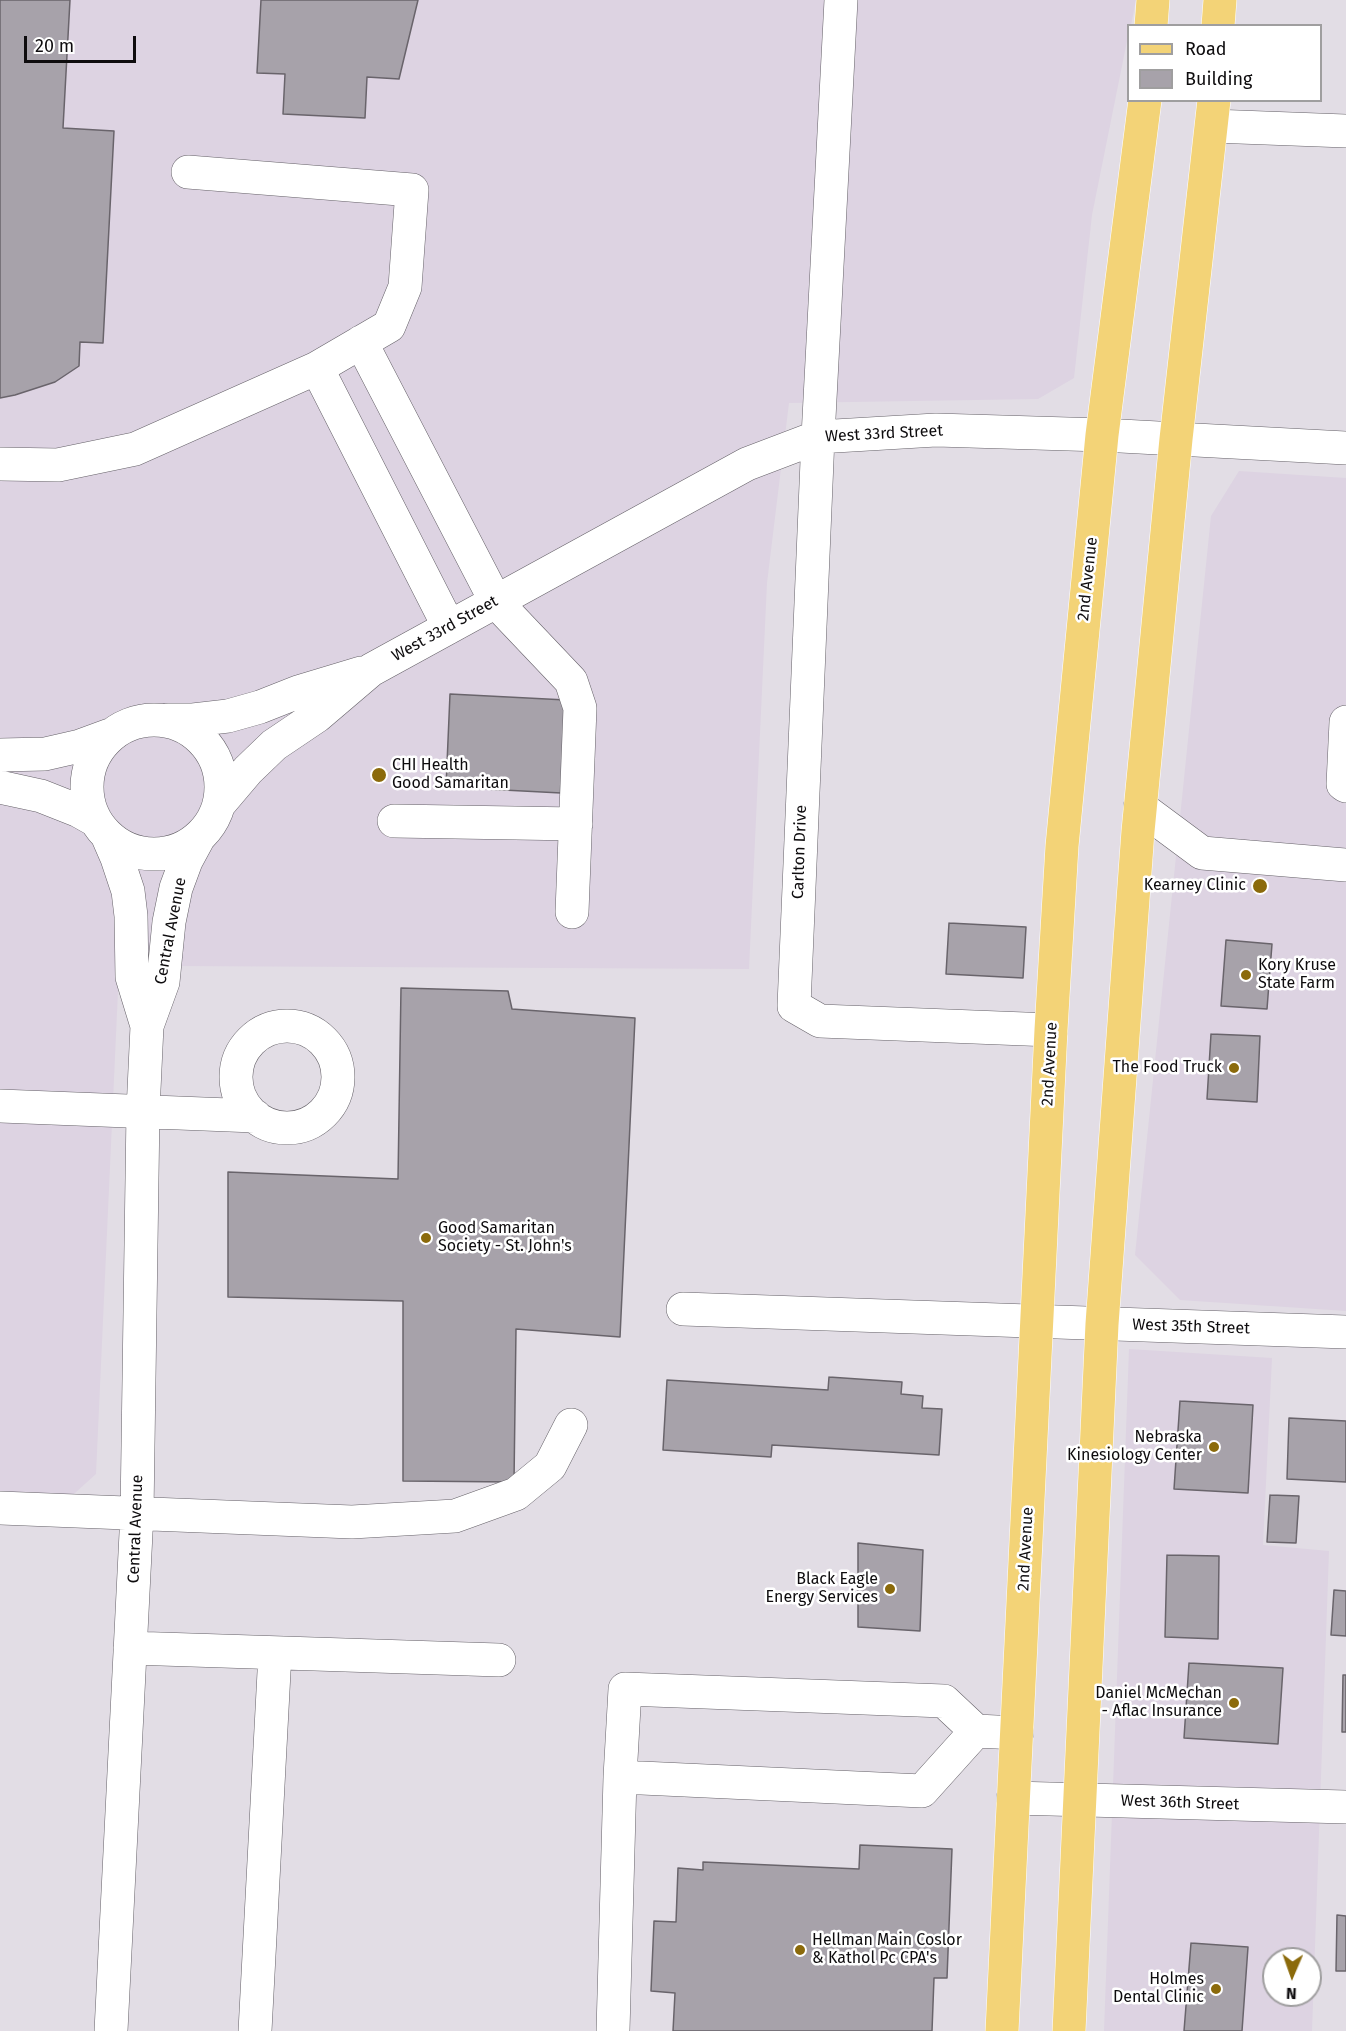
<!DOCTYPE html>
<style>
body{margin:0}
#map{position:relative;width:1346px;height:2031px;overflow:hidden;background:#e2dde5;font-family:"Fira Sans",sans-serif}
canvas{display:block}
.legend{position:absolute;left:1127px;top:24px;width:195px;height:78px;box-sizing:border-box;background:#fff;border:2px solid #9f9e9f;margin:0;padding:8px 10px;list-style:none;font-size:18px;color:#0e0c0e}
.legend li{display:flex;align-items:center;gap:12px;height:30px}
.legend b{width:30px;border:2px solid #9f9e9f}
.north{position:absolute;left:1262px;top:1947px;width:60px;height:60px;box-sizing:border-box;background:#fff;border:2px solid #9f9e9f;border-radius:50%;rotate:182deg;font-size:16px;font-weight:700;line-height:24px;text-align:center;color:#0e0c0e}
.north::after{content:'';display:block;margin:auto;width:21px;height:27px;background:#8b6a0b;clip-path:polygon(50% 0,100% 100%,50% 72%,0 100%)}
.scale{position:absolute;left:24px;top:36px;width:112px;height:27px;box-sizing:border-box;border:3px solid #0e0c0e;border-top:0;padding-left:8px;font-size:18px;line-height:21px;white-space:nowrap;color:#0e0c0e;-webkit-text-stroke:4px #fff;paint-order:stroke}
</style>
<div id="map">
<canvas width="1346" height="2031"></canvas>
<ul class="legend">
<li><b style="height:8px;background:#f3d377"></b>Road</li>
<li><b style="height:16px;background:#a7a2aa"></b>Building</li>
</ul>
<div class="north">N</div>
<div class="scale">20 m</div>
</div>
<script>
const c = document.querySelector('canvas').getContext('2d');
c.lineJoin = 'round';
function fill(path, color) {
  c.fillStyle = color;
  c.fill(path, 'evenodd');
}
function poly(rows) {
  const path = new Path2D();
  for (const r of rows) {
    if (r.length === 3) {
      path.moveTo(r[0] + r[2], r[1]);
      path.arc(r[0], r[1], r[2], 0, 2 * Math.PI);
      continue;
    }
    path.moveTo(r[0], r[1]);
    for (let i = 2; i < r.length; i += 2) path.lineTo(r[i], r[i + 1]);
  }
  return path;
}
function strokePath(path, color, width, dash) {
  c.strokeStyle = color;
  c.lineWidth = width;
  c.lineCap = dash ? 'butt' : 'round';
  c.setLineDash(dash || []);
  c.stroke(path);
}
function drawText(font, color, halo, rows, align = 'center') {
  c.font = font + ' "Fira Sans",sans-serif';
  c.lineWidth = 5;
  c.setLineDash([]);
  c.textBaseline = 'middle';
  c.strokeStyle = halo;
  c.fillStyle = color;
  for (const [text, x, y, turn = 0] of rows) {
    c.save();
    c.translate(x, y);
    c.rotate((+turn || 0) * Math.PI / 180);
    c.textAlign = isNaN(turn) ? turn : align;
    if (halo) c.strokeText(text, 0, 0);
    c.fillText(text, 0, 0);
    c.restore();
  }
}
const built = poly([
 [0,0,1136,0,1131,25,1128,26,1128,36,1092,215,1074,378,1038,399,789,403,767,583,749,969,175,966,119,969,96,1474,65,1502,0,1499],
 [1239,471,1346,478,1346,1311,1180,1300,1135,1255,1211,516],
 [1129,1349,1272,1358,1263,1545,1329,1551,1312,2031,1104,2031],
 [1274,1959,1310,1959,1310,1995,1274,1995]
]);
const building = poly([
 [0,0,70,0,63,128,114,131,103,343,80,342,79,366,55,382,15,395,0,398,0,0],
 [261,0,418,0,399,79,367,77,365,118,283,114,285,74,257,73,261,0],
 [450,694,566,700,561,793,446,787,450,694],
 [949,923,1026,927,1023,978,946,974,949,923],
 [1226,940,1272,944,1267,1009,1221,1006,1226,940],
 [401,988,508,991,512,1009,635,1018,620,1337,516,1329,514,1482,403,1481,403,1301,228,1297,228,1172,398,1179,401,988],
 [1211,1034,1260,1036,1257,1102,1207,1099,1211,1034],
 [829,1377,902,1382,901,1394,923,1396,922,1408,942,1409,939,1455,772,1445,771,1457,663,1450,667,1380,828,1390,829,1377],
 [1180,1401,1253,1405,1248,1493,1174,1489,1180,1401],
 [1289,1418,1346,1421,1346,1482,1287,1479,1289,1418],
 [1270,1495,1299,1496,1296,1543,1267,1542,1270,1495],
 [858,1543,923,1550,920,1631,858,1627,858,1543],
 [1167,1555,1219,1556,1218,1639,1165,1637,1167,1555],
 [1334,1590,1346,1591,1346,1636,1331,1635,1334,1590],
 [1189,1663,1283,1668,1278,1744,1184,1738,1189,1663],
 [1343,1675,1346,1675,1346,1732,1342,1732,1343,1675],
 [860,1845,952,1849,947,1978,934,1978,932,2031,673,2031,675,1993,651,1991,654,1921,676,1922,678,1868,703,1870,703,1862,859,1869,860,1845],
 [1337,1915,1346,1916,1346,1971,1336,1971,1337,1915],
 [1191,1943,1248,1947,1242,2031,1184,2031,1191,1943]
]);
const minor = poly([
 [841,0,818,437,794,1006,820,1021,1051,1030],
 [1212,126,1346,131],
 [361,342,496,602,571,681,580,708,572,912],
 [317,368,449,627],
 [0,464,58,465,135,449,317,368,389,326,405,287,412,190,188,172],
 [168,720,193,720,228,716,260,707,298,692,361,673],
 [154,787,67],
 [1346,722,1343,784,1346,786],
 [0,755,45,754,80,746,110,735],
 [0,787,41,796,79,811,95,820],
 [220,803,248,770,274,745,317,716,371,670,747,464,818,437,936,430,1102,435,1346,448],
 [1140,807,1202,853,1346,865],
 [394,821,576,824],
 [107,835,117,858,128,891,131,916,132,977,147,1026],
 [287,1077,51],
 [0,1106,255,1116],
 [683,1309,1346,1332],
 [0,1508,352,1522,455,1516,516,1494,550,1466,571,1425],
 [130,1648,499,1660],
 [620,1777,922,1791,976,1731],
 [1013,1798,1346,1807],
 [111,2031,137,1513,143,1111,147,1026,163,982,169,922,176,888,186,861,199,837],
 [255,2031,275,1653],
 [613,2031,620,1777,625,1689,944,1701,976,1731,1017,1733]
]);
const major = poly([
 [1151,26,1153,0],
 [1218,26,1220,0],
 [1002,2031,1051,1030,1062,846,1102,435,1145,100],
 [1069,2031,1102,1324,1138,831,1176,439,1214,100]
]);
const markers = [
 [379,775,8,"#8b6a0b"],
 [1260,886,8,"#8b6a0b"],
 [1246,975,6,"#8b6a0b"],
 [1234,1068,6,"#8b6a0b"],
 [426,1238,6,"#8b6a0b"],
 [1214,1447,6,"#8b6a0b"],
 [890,1589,6,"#8b6a0b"],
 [1234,1703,6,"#8b6a0b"],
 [800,1950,6,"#8b6a0b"],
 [1216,1989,6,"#8b6a0b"]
];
const streetNames = [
 ["West 33rd Street",884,434,-3],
 ["2nd Avenue",1088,579,-84],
 ["West 33rd Street",445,629,-29],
 ["Carlton Drive",800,852,-88],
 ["Central Avenue",171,931,-79],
 ["2nd Avenue",1050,1064,-87],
 ["West 35th Street",1191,1327,2],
 ["Central Avenue",136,1529,-88],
 ["2nd Avenue",1026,1549,-87],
 ["West 36th Street",1180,1803,2]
];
const poiNames = [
 ["CHI Health",392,766,"left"],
 ["Good Samaritan",392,784,"left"],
 ["Kearney Clinic",1246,886],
 ["Kory Kruse",1258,966,"left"],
 ["State Farm",1258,984,"left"],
 ["The Food Truck",1222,1068],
 ["Good Samaritan",438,1229,"left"],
 ["Society - St. John's",438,1247,"left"],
 ["Nebraska",1202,1438],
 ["Kinesiology Center",1202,1456],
 ["Black Eagle",878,1580],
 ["Energy Services",878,1598],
 ["Daniel McMechan",1222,1694],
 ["- Aflac Insurance",1222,1712],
 ["Hellman Main Coslor",812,1941,"left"],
 ["& Kathol Pc CPA's",812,1959,"left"],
 ["Holmes",1204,1980],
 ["Dental Clinic",1204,1998]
];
fill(built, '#ddd3e2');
fill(building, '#a7a2aa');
strokePath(building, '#69646b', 1.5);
strokePath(minor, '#656168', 34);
strokePath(major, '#fff', 34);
strokePath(minor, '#fff', 33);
strokePath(major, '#f3d377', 33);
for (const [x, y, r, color] of markers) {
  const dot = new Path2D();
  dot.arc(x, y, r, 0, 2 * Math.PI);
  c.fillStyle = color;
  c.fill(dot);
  strokePath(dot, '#fff', 2);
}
drawText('16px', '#0e0c0e', '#fff', streetNames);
drawText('16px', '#0e0c0e', '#fff', poiNames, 'right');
</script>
